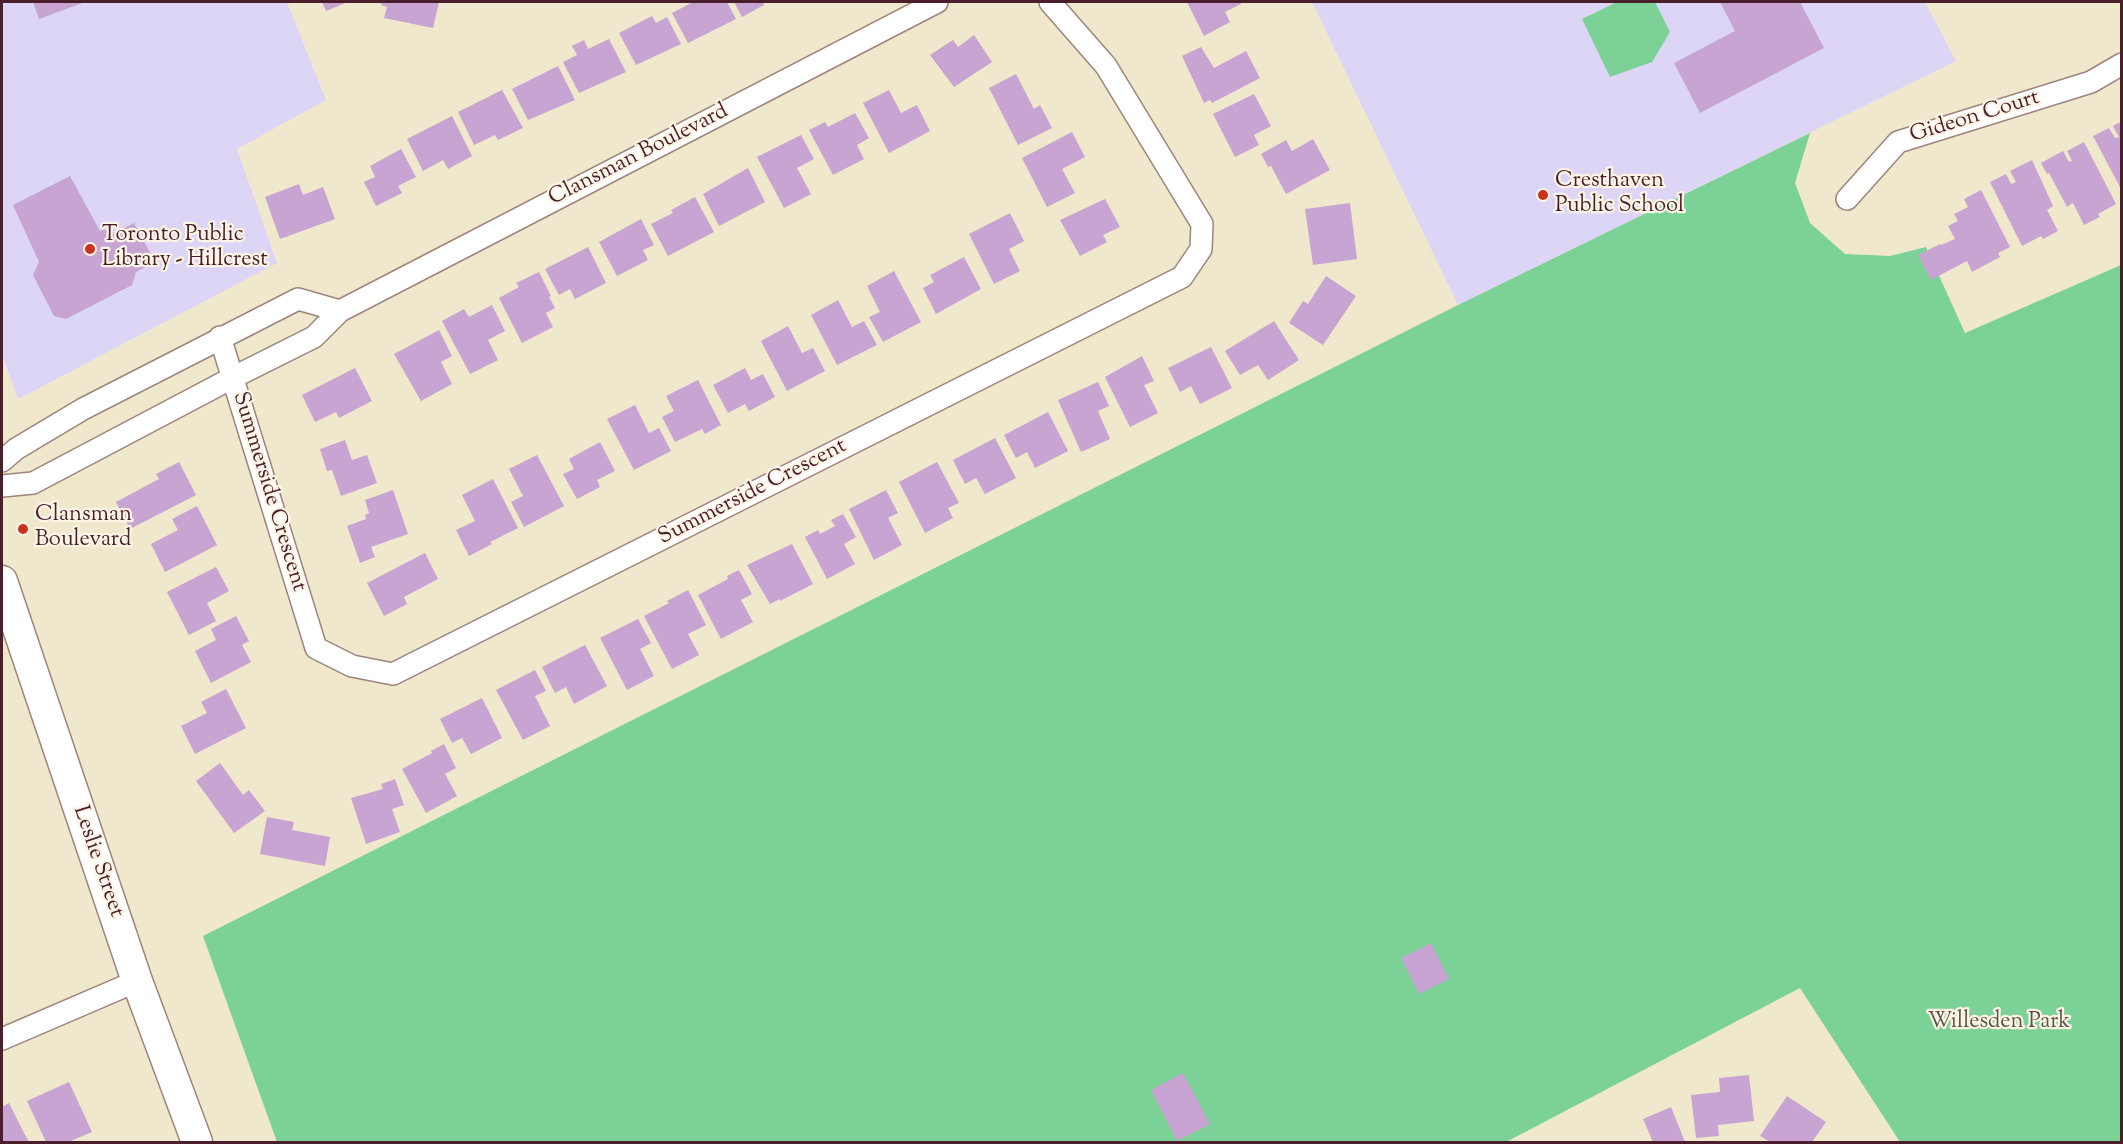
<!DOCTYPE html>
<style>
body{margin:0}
#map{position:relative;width:2123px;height:1144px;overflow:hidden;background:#f0e8cc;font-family:"Sorts Mill Goudy",serif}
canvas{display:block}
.frame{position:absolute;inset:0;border:3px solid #4a1f2b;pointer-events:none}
</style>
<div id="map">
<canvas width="2123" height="1144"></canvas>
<div class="frame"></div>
</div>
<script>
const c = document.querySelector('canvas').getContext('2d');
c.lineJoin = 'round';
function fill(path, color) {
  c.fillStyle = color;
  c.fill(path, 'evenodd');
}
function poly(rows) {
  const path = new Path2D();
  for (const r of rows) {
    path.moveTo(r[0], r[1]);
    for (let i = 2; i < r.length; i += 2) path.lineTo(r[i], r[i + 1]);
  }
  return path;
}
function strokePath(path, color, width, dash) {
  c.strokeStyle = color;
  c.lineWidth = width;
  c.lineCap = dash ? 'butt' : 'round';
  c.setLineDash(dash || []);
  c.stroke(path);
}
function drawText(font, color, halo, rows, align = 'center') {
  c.font = font + ' "Sorts Mill Goudy",serif';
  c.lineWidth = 4.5;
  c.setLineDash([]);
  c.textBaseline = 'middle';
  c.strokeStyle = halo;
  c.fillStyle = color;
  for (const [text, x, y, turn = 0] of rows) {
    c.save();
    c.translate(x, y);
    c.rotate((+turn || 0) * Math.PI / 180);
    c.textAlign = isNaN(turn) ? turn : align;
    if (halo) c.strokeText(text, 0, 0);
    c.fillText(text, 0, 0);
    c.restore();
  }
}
const built = poly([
 [2,2,287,2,326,100,237,149,277,263,18,399,2,354],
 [1312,2,1925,2,1956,61,1458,305]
]);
const green = poly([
 [1617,2,1655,2,1670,32,1652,62,1610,77,1582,19],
 [1810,133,1795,183,1810,223,1845,254,1890,256,1926,247,1965,333,2121,265,2121,1142,1900,1142,1800,988,1506,1142,277,1142,203,936,1458,305]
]);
const building = poly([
 [33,2,85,2,39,19],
 [322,2,348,2,326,11],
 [382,2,439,2,433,28,384,18,387,7,381,5],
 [693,2,727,2,736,19,688,43,672,13],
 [734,2,763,2,764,5,742,17],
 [1187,2,1240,2,1241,4,1225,12,1230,22,1204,36],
 [1720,2,1800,2,1824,48,1700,113,1674,63,1735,31],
 [652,16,656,23,667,17,681,44,636,65,619,33],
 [974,35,992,62,954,87,930,55,953,40,958,47],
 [609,39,626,72,579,93,563,62,577,55,572,46,584,40,588,49],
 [1201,47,1214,68,1246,51,1260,78,1212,103,1210,100,1204,103,1182,56],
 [558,66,575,100,528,120,512,89],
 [1016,74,1034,109,1040,105,1052,128,1018,145,989,88],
 [502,90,523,128,498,140,495,135,474,145,458,112],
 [889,90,901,113,917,105,930,131,889,153,863,103],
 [1254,94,1271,126,1254,135,1259,145,1235,157,1213,114],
 [855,113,869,138,857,145,864,159,833,175,809,130,825,122,828,127],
 [452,116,472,156,448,169,443,160,423,171,407,139],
 [2122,121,2122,191,2093,136,2109,128,2115,138,2119,137,2113,126],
 [1072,132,1085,157,1062,169,1075,193,1047,207,1022,158],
 [801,135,814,159,797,168,811,194,784,208,757,157],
 [1313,139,1330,170,1286,194,1271,166,1268,167,1261,154,1286,140,1292,151],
 [2084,142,2116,204,2098,214,2100,217,2084,225,2073,203,2067,207,2049,173,2047,174,2041,163,2063,151,2069,162,2072,161,2067,151],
 [401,149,416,177,398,186,402,193,376,206,364,182,375,177,370,166],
 [2032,160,2053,206,2047,210,2058,231,2043,239,2041,236,2022,246,1990,182,2006,174,2011,184,2016,182,2010,171],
 [748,168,765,202,719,226,703,194],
 [70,176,100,231,103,229,115,233,134,223,155,262,136,272,132,285,66,319,54,316,33,275,39,262,13,205],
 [299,184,303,195,323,187,335,219,280,239,265,197],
 [1981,190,2010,247,1998,253,2000,257,1972,272,1967,261,1931,280,1918,255,1940,244,1941,245,1955,239,1948,226,1958,221,1954,214,1968,207,1964,199],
 [695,197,714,232,668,256,651,224,673,213,671,210],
 [1105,199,1120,227,1103,235,1107,242,1080,256,1060,220],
 [1350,203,1357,259,1313,265,1305,209],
 [1010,213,1024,241,1009,249,1020,271,994,284,969,234],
 [641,219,654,245,643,250,648,260,617,276,599,242],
 [588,247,606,283,575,299,570,289,559,295,545,269],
 [964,257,981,289,936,314,923,288,934,282,930,275],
 [894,271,921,322,883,342,869,317,880,312,867,286],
 [539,272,551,296,549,297,555,308,546,313,553,327,522,343,499,298,519,287,516,283],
 [1326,276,1356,296,1323,345,1289,323,1303,301,1308,304],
 [838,300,852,327,864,321,877,345,837,365,811,315],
 [492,305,505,331,488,340,498,360,470,374,442,321,464,309,469,317],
 [1274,321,1299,360,1268,380,1258,365,1240,375,1225,351],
 [788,326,802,353,813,348,825,371,787,391,761,341],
 [439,330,452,356,441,362,452,384,421,401,394,354],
 [1211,347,1232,388,1200,404,1191,386,1180,392,1168,368],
 [1142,356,1154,381,1144,385,1158,413,1130,427,1105,377],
 [355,368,372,401,339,418,336,412,315,422,302,395],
 [745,368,751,380,763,374,775,397,749,411,745,404,728,413,713,385],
 [698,380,721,425,705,434,702,429,675,442,662,417,674,411,666,396],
 [1098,382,1109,406,1098,411,1110,439,1081,452,1058,400],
 [635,405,649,433,659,428,671,451,634,470,607,419],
 [1048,412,1068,451,1035,468,1027,452,1016,458,1004,435],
 [995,438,1016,478,985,494,976,478,965,484,953,460],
 [345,440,352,460,367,455,377,483,341,496,332,470,327,471,320,449],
 [600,442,615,471,597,480,600,487,577,499,563,474,574,469,569,459],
 [537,455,564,506,524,527,511,502,523,496,509,469],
 [179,462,196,495,130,529,116,502,159,479,156,474],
 [937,462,959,503,948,508,953,518,925,533,899,482],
 [493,479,518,528,490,542,492,544,469,556,456,530,475,521,462,495],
 [393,490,408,534,371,547,375,557,360,563,347,526,366,519,365,515,369,513,365,500],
 [886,490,898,513,888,518,902,545,874,560,849,509],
 [197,506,217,545,165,572,151,544,178,530,172,519],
 [843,514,856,537,844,544,855,564,827,579,805,537,818,530,820,534,835,526,831,520],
 [792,544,813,584,780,601,780,599,770,604,747,565],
 [425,553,438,579,404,597,407,604,384,616,367,583],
 [216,567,229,591,207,603,216,621,189,635,167,592],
 [739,570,752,594,741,600,753,622,721,639,698,595,728,579,727,576],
 [688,590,706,625,688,634,699,655,672,669,644,616,669,603,667,601],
 [236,616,249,641,242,645,251,662,211,683,195,651,216,640,211,629],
 [638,619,651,643,640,649,654,676,627,690,600,638],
 [585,645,607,686,574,704,566,687,555,693,542,667],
 [535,670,546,691,535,696,550,726,523,740,496,690],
 [226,689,246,728,195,754,181,726,207,713,201,702],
 [482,698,502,738,471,754,462,738,452,743,440,719],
 [444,744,456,768,445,774,457,796,426,813,402,769,432,753,431,751],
 [220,763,243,795,249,790,265,811,234,833,196,781],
 [395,779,404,805,392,809,400,832,366,844,351,798,383,789,381,784],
 [267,817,294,822,292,830,330,837,325,866,260,854],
 [1431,943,1449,979,1419,994,1401,958],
 [1183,1073,1210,1124,1177,1141,1151,1090],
 [1749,1075,1754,1121,1718,1125,1719,1136,1696,1138,1691,1095,1720,1092,1719,1078],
 [69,1082,92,1132,68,1142,46,1142,27,1101],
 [1787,1096,1826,1122,1812,1142,1770,1142,1760,1136],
 [9,1103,24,1133,29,1142,2,1142,2,1107],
 [1671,1107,1685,1142,1653,1142,1643,1119]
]);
const minor = poly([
 [1847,199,1898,142,2091,82,2122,64],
 [220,337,316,648,352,666,393,674,1182,277,1201,249,1202,224,1106,66,1050,2],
 [2,461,16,449,83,409,298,299,340,311],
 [2,486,33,483,232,378,314,337,340,311,937,2],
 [2,1039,137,981]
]);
const secondary = poly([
 [2,581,137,981,197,1142]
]);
const markers = [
 [1543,195,6,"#c8321e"],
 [90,249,6,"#c8321e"],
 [23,529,6,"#c8321e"]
];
const streetNames = [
 ["Gideon Court",1975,118,-17],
 ["Clansman Boulevard",639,156,-27],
 ["Summerside Crescent",268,492,73],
 ["Summerside Crescent",753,493,-27],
 ["Leslie Street",97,862,71]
];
const poiNames = [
 ["Cresthaven",1555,182],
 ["Public School",1555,207],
 ["Toronto Public",102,236],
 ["Library - Hillcrest",102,261],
 ["Clansman",35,516],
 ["Boulevard",35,541]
];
const parkNames = [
 ["Willesden Park",1999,1023]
];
fill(built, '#dcd5f6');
fill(green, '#7bd196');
fill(building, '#c7a4d2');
strokePath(minor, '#9d847c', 24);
strokePath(secondary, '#9d847c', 33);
strokePath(minor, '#fff', 21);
strokePath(secondary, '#fff', 30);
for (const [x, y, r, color] of markers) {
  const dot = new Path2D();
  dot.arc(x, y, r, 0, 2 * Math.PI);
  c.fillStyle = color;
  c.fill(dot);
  strokePath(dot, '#fcf5e5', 2);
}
drawText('22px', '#4a1f2b', '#fcf5e5', streetNames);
drawText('22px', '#4a1f2b', '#fcf5e5', poiNames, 'left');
drawText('22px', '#59544b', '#fcf5e5', parkNames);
</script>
